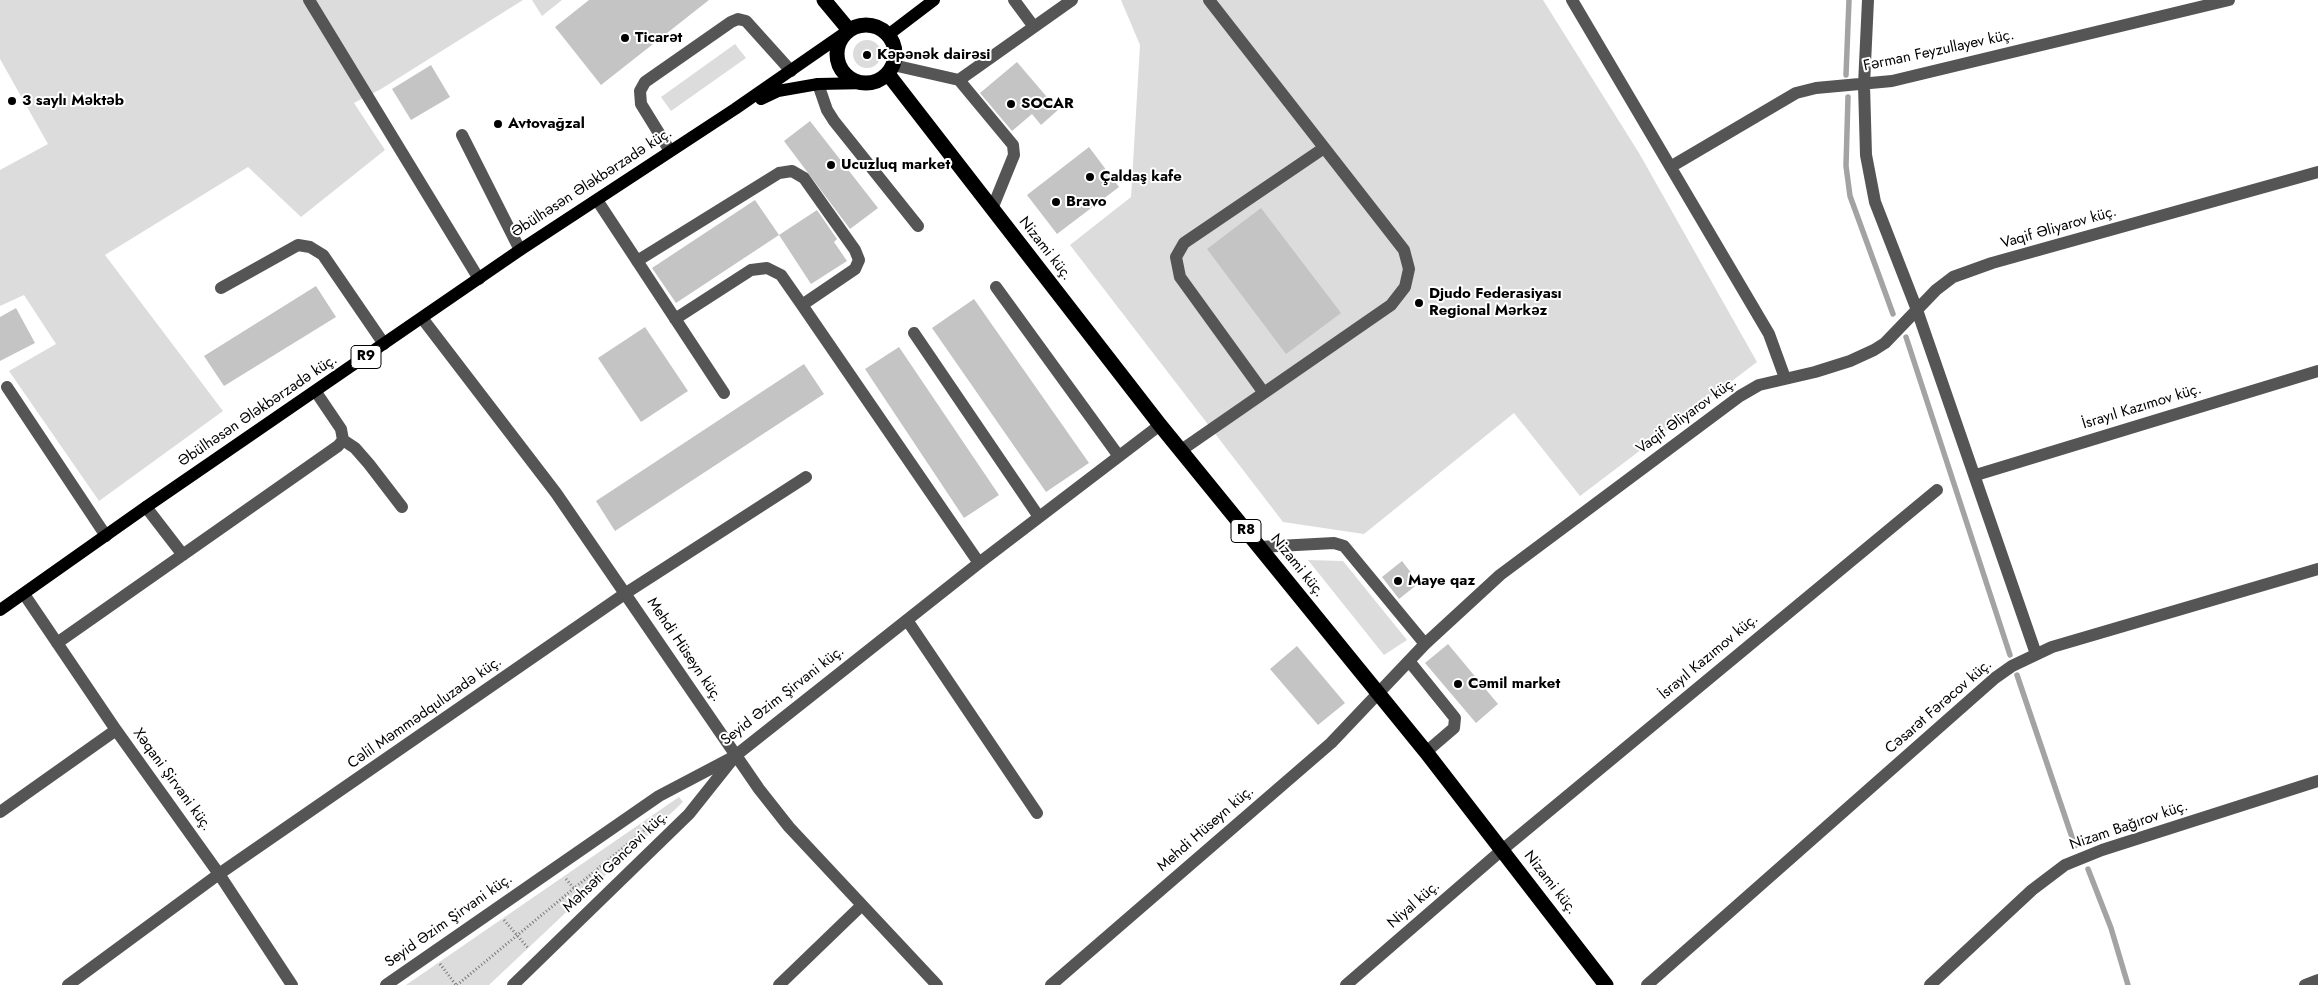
<!DOCTYPE html>
<meta charset="utf-8">
<style>
body{margin:0}
canvas{display:block;background:#fff}
</style>
<canvas width="2318" height="985"></canvas>
<script>
const c = document.querySelector('canvas').getContext('2d');
c.lineJoin = 'round';
function fill(path, color) {
  c.fillStyle = color;
  c.fill(path, 'evenodd');
}
function poly(rows) {
  const path = new Path2D();
  for (const r of rows) {
    if (r.length === 3) {
      path.moveTo(r[0] + r[2], r[1]);
      path.arc(r[0], r[1], r[2], 0, 2 * Math.PI);
      continue;
    }
    path.moveTo(r[0], r[1]);
    for (let i = 2; i < r.length; i += 2) path.lineTo(r[i], r[i + 1]);
  }
  return path;
}
function strokePath(path, color, width, dash) {
  c.strokeStyle = color;
  c.lineWidth = width;
  c.lineCap = dash ? 'butt' : 'round';
  c.setLineDash(dash || []);
  c.stroke(path);
}
function drawText(font, color, halo, rows, align = 'center') {
  c.font = font + ' Jost,sans-serif';
  c.lineWidth = 4;
  c.setLineDash([]);
  c.textBaseline = 'middle';
  c.strokeStyle = halo;
  c.fillStyle = color;
  for (const [text, x, y, turn = 0] of rows) {
    c.save();
    c.translate(x, y);
    c.rotate((+turn || 0) * Math.PI / 180);
    c.textAlign = isNaN(turn) ? turn : align;
    if (halo) c.strokeText(text, 0, 0);
    c.fillText(text, 0, 0);
    c.restore();
  }
}
const green = poly([
 [0,0,523,0,381,89,354,103,385,150,301,217,248,167,105,255,223,411,99,501,9,371,56,344,24,295,0,306,0,170,48,144,0,59],
 [532,0,562,0,542,16],
 [1121,0,1543,0,1639,153,1757,362,1580,496,1514,413,1364,534,1283,522,1070,245,1131,197,1140,45],
 [867,54,14],
 [735,44,746,58,671,111,661,97],
 [1308,560,1343,561,1407,640,1384,655],
 [679,797,683,802,489,985,406,985]
]);
const stream = poly([
 [1846,75,1849,0],
 [1848,97,1846,166,1850,196,1893,314],
 [1906,337,2010,655],
 [2017,675,2075,846],
 [2088,869,2111,928,2128,985]
]);
const building = poly([
 [589,0,709,0,601,85,555,27],
 [1017,62,1058,110,1041,125,1032,114,1012,131,980,93],
 [431,65,450,97,411,120,392,89],
 [810,121,878,208,850,229,784,141],
 [1089,147,1119,187,1057,234,1027,195],
 [755,200,779,235,676,303,652,268],
 [1261,208,1341,313,1286,354,1207,249],
 [817,210,837,239,834,242,847,261,811,284,779,235],
 [316,286,336,317,224,386,204,356],
 [974,299,1089,463,1046,492,932,328],
 [16,308,35,343,0,361,0,317],
 [645,327,688,391,641,422,598,358],
 [899,347,999,495,964,518,865,369],
 [804,364,824,394,615,531,596,501],
 [1402,561,1419,583,1399,599,1382,577],
 [1448,644,1498,704,1476,723,1425,663],
 [1297,646,1345,703,1318,725,1270,669]
]);
const path = poly([
 [566,879,581,897],
 [504,920,528,948],
 [440,964,456,985],
 [457,985,658,819,661,821]
]);
const minor = poly([
 [309,0,479,279],
 [1014,0,1034,27],
 [1572,0,1769,334,1785,378],
 [1868,0,1864,85,1866,155,1875,202,1917,310,2036,654],
 [893,65,959,80,1013,145,1014,155,992,209],
 [959,80,1072,0],
 [818,84,827,110,834,121,918,226],
 [462,135,520,250],
 [670,151,641,104,640,91,645,82,731,22,738,19,746,21,791,71],
 [1672,166,1796,93,1816,88,1892,81,2229,0],
 [597,200,724,393],
 [637,261,779,173,792,171,804,178,855,250,859,260,855,269,802,305,781,275,767,268,751,270,675,319],
 [996,287,1118,455],
 [221,288,298,245,310,247,323,255,384,344],
 [802,305,979,563],
 [422,318,556,493,759,789,789,827,937,985],
 [914,333,1039,517],
 [7,387,106,536],
 [1264,393,1180,277,1176,257,1184,243,1324,148],
 [343,440,355,448,369,464,402,507],
 [1180,451,1391,305,1405,287,1409,269,1404,250,1209,0],
 [1976,475,2318,371],
 [146,507,183,555],
 [1259,547,1334,543,1344,546,1425,644],
 [24,594,116,730,219,874,292,985],
 [907,620,1037,813],
 [57,643,338,446,343,440,341,429,316,392],
 [1409,661,1455,718,1454,728,1426,752],
 [0,812,116,730],
 [68,985,219,874,626,593,806,477],
 [386,985,659,796,735,756,979,563,1160,425],
 [513,985,689,814,732,760],
 [779,985,861,906],
 [1051,985,1331,743,1425,644,1500,575,1740,396,1759,385,1815,372,1850,361,1874,350,1885,343,1936,290,1953,277,1992,263,2318,172],
 [1346,985,1502,850,1937,490],
 [1647,985,1995,678,2012,666,2052,647,2318,569],
 [1930,985,2032,890,2065,865,2102,850,2318,781],
 [2305,985,2318,980]
]);
const major = poly([
 [888,35,934,0],
 [761,99,778,91,818,84,869,83],
 [0,610,146,507,520,250,735,109,849,30]
]);
const highway = poly([
 [824,0,849,30],
 [866,54,29],
 [888,74,1160,425,1426,752,1606,985]
]);
const markers = [
 [625,38,5,"#000"],
 [867,55,5,"#000"],
 [12,101,5,"#000"],
 [1011,104,5,"#000"],
 [498,124,5,"#000"],
 [831,165,5,"#000"],
 [1090,177,5,"#000"],
 [1056,202,5,"#000"],
 [1419,303,5,"#000"],
 [1398,581,5,"#000"],
 [1458,684,5,"#000"]
];
const shields = [
 [366,357,30],
 [1246,531,30]
];
const shieldNames = [
 ["R9",366,357],
 ["R8",1246,531]
];
const poiNames = [
 ["Ticarət",635,38],
 ["Kəpənək dairəsi",877,55],
 ["3 saylı Məktəb",22,101],
 ["SOCAR",1021,104],
 ["Avtovağzal",508,124],
 ["Ucuzluq market",841,165],
 ["Çaldaş kafe",1100,177],
 ["Bravo",1066,202],
 ["Djudo Federasiyası",1429,294],
 ["Regional Mərkəz",1429,311],
 ["Maye qaz",1408,581],
 ["Cəmil market",1468,684]
];
const streetNames = [
 ["Fərman Feyzullayev küç.",1939,51,-12],
 ["Əbülhəsən Ələkbərzadə küç.",592,183,-33],
 ["Vaqif Əliyarov küç.",2059,228,-16],
 ["Nizami küç.",1045,249,52],
 ["İsrayıl Kazımov küç.",2142,407,-17],
 ["Əbülhəsən Ələkbərzadə küç.",258,411,-34],
 ["Vaqif Əliyarov küç.",1687,416,-36],
 ["Nizami küç.",1297,566,51],
 ["Mehdi Hüseyn küç.",684,650,56],
 ["İsrayıl Kazımov küç.",1709,657,-40],
 ["Seyid Əzim Şirvani küç.",783,696,-38],
 ["Cəsarət Fərəcov küç.",1939,707,-41],
 ["Cəlil Məmmədquluzadə küç.",425,713,-35],
 ["Xəqani Şirvani küç.",172,780,54],
 ["Nizam Bağırov küç.",2129,826,-19],
 ["Mehdi Hüseyn küç.",1206,829,-41],
 ["Məhsəti Gəncəvi küç.",616,862,-44],
 ["Nizami küç.",1550,883,52],
 ["Niyal küç.",1414,905,-41],
 ["Seyid Əzim Şirvani küç.",449,921,-35]
];
fill(green, '#dcdcdc');
strokePath(stream, '#a3a3a3', 5.5);
fill(building, '#c4c4c4');
strokePath(path, '#777', 3, [1, 2.5]);
strokePath(minor, '#555', 12);
strokePath(major, '#000', 12);
strokePath(highway, '#000', 15);
for (const [x, y, r, color] of markers) {
  const dot = new Path2D();
  dot.arc(x, y, r, 0, 2 * Math.PI);
  c.fillStyle = color;
  c.fill(dot);
  strokePath(dot, '#fff', 2);
}
for (const [x, y, w] of shields) {
  const box = new Path2D();
  box.roundRect(x - w / 2, y - 11.5, w, 23, 4);
  c.fillStyle = '#fff';
  c.fill(box);
  strokePath(box, '#000', 1);
}
drawText('bold 14px', '#000', null, shieldNames);
drawText('bold 15px', '#000', '#fff', poiNames, 'left');
drawText('15px', '#000', '#fff', streetNames);
</script>
